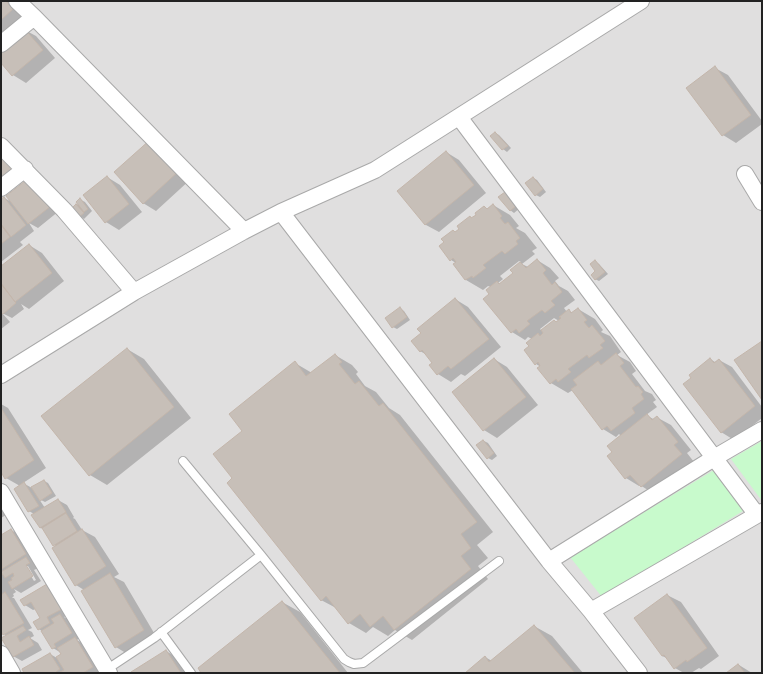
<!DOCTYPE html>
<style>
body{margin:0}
#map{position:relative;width:763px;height:674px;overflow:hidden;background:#f2efe9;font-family:Poppins,sans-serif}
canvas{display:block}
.frame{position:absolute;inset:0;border:2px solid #222;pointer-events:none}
</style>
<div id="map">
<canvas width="763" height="674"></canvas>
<div class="frame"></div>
</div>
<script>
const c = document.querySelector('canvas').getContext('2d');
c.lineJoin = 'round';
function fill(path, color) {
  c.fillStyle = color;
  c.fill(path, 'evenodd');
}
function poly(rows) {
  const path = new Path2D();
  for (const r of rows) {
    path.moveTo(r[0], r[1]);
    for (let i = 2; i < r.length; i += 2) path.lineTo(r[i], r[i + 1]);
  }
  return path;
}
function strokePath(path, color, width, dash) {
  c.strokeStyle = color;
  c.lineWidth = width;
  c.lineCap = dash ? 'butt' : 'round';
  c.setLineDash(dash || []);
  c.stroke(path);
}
const residential = poly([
 [1,1,762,1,762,673,1,673]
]);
const park = poly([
 [762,441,762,501,731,459],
 [714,470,743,511,602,597,570,557]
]);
const shadow = poly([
 [1,1,12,1,26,17,1,39],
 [23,29,36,36,55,58,26,83,13,75,1,61,1,52],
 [715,68,728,75,762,121,762,124,736,143,723,135,687,88],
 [495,133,499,135,511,148,507,152,503,149,491,136],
 [164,147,192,178,156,211,143,203],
 [446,152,459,160,486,193,439,232,426,225,398,191],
 [107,177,120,185,142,212,119,230,106,222,84,195],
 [533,178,537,180,546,192,540,197,536,195],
 [29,179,59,211,38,228,29,223,34,231,20,242,23,245,1,262,1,200,4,198,12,202],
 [505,193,509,195,520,208,514,213,510,210],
 [81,200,85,202,92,211,84,219,80,216,73,208,78,204],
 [493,205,510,215,519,226,516,228,525,233,537,248,532,251,535,254,522,264,528,267,537,260,550,268,559,278,555,281,559,286,568,291,575,300,564,308,567,312,569,311,573,313,578,309,595,319,603,330,601,332,610,336,621,352,617,355,630,362,636,371,632,374,645,391,652,394,656,400,653,402,657,407,646,415,655,420,658,418,671,425,691,450,687,453,694,462,654,494,640,485,639,486,626,478,614,452,621,436,619,434,616,437,603,429,573,390,568,393,551,383,541,367,536,364,530,347,532,339,528,337,525,340,512,332,490,294,491,287,488,286,483,290,466,280,454,264,456,263,451,260,440,247,453,231,456,232,472,219,484,207,488,209],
 [519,261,521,262,512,270,514,273,501,284,498,283,503,279,500,276],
 [554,318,559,321,557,323,554,321,542,331,540,329],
 [29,245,42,253,64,281,29,309,21,304,24,309,12,318,2,313,10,322,1,329,1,268],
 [595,262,599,264,608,274,599,281,595,279,597,271],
 [455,299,468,307,501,347,465,376,461,374,451,382,438,374,433,363,427,355,420,351,422,333],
 [400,308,404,311,410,320,397,329,393,327],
 [127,349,144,359,191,418,107,485,90,475],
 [335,355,352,365,358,372,356,374,365,386,376,392,389,408,400,415,493,532,477,545,488,558,478,566,488,579,412,640,395,630,388,636,373,627,366,633,349,623,338,609,321,600,233,479,244,431,295,363,312,373],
 [494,359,507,367,538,405,497,438,484,430,453,392],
 [710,359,715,362,719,360,732,367,762,407,762,418,734,440,721,432,692,378],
 [1,404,8,408,46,468,23,483,32,488,44,481,48,483,56,496,45,502,39,499,45,508,58,500,67,505,74,517,73,518,75,519,82,530,95,537,119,574,114,577,124,582,157,638,129,655,116,647,84,590,76,585,56,546,54,545,45,530,41,528,33,516,34,514,29,511,20,486,6,478,1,471],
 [484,441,488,443,497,456,492,460,488,458],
 [1,506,6,515,1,518],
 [11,530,20,535,34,559,32,561,35,563,38,568,34,570,41,581,21,593,14,589,16,592,13,594,14,596,12,598,14,598,32,628,28,630,32,632,34,636,30,638,38,643,42,650,22,661,13,656,7,636,4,634,1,629,1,536],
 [25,566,28,566,36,580,34,581],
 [47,585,70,614,64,617,69,620,80,638,77,640,84,644,101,672,99,673,25,673,50,654,57,658,63,654,53,648,43,632,39,629,42,618,36,609,33,610,25,605],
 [667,595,681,602,719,656,701,669,699,668,691,673,684,673,675,668,669,659,662,656],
 [282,602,300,612,348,673,203,673],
 [534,626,552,636,583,673,466,673,485,657,492,661],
 [166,651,183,661,191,673,133,673],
 [739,665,752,673,728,673]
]);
const building = poly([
 [1,1,6,1,13,9,1,20,1,1],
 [23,27,43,50,12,76,1,63,1,51,23,27],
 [715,66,751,115,722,136,686,88,715,66],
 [495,132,508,146,502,150,490,136,495,132],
 [151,139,180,170,143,204,114,172,151,139],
 [446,151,474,185,425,225,397,191,446,151],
 [1,156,13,169,1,179,1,156],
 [107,176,129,204,105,223,83,195,107,176],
 [533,177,543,189,535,196,525,183,533,177],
 [29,178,51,206,28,224,6,196,29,178],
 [505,192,516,206,510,211,498,197,505,192],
 [4,197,26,225,11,237,1,224,1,199,4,197],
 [80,198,88,209,84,212,76,202,80,198],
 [76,204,84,213,79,217,72,208,76,204],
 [493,204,502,216,500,218,505,224,508,222,520,238,516,241,518,244,505,254,502,251,483,265,486,268,473,278,472,276,465,280,453,264,456,262,453,258,450,261,439,246,444,242,441,239,453,230,455,232,459,229,457,226,470,216,471,218,476,215,475,213,484,206,487,209,493,204],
 [1,225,10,237,1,244,1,225],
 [29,244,52,273,15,302,1,283,1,266,29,244],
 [537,259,546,270,543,273,552,285,555,282,562,292,551,301,555,305,545,313,542,310,527,321,530,324,519,333,516,329,511,333,483,299,489,294,486,290,497,281,499,284,513,273,510,270,520,262,526,268,537,259],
 [595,260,605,272,595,280,591,275,595,271,590,264,595,260],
 [1,284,16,303,3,314,1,312,1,284],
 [455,298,489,339,451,369,448,366,437,375,429,365,432,363,422,350,420,352,411,341,421,333,417,329,455,298],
 [400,307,407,317,392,328,385,318,400,307],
 [578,308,587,320,584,322,589,328,592,325,605,341,600,345,603,348,589,358,587,355,568,369,571,372,558,382,556,379,550,384,537,368,540,366,538,362,535,365,524,350,529,346,526,343,538,333,540,336,543,333,541,330,554,320,556,322,561,318,559,317,569,309,571,313,578,308],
 [762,341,762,400,734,360,762,341],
 [127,348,174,407,89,476,41,416,127,348],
 [616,353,624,363,620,366,636,387,638,386,643,392,641,394,644,399,632,408,635,413,611,431,607,426,602,430,571,389,577,385,573,380,598,361,601,365,616,353],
 [335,354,342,362,339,364,355,384,359,381,379,406,383,403,477,522,461,534,471,548,461,556,471,569,394,630,383,616,370,627,360,614,348,624,326,596,321,601,227,483,232,478,213,454,242,431,229,414,295,361,306,376,335,354],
 [494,358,526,397,483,431,452,392,494,358],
 [710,358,714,363,719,359,755,406,721,433,683,384,691,378,689,375,710,358],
 [1,408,34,460,5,479,1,472,1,408],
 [647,414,652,420,657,416,678,442,674,445,682,454,641,487,630,475,625,479,607,456,612,452,607,446,647,414],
 [483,440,494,453,487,459,476,445,483,440],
 [44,480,52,493,40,501,31,487,44,480],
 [24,482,39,506,28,512,14,489,24,482],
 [58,499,66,512,40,528,31,515,58,499],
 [66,513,77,531,53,546,42,528,66,513],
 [11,529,26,554,2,569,1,535,11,529],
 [82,529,106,566,75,586,52,548,82,529],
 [26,557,30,563,26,565,33,576,12,589,8,582,12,580,11,578,14,576,13,573,5,578,1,572,26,557],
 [110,573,144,630,115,648,81,591,110,573],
 [47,584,62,609,47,617,50,623,38,630,33,622,40,618,31,602,24,606,20,600,47,584],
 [5,592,24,623,3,635,1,631,1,595,5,592],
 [667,594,707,648,687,662,686,660,674,669,664,655,662,656,634,618,667,594],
 [282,601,340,673,201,673,198,668,282,601],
 [60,614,72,633,54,644,56,647,52,649,41,631,54,623,51,619,60,614],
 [534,625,575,673,465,673,485,656,489,662,534,625],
 [23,626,26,630,17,636,20,642,29,636,34,645,13,657,1,638,23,626],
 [75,637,93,667,83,673,60,673,60,672,64,670,56,657,61,654,57,648,75,637],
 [166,650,181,673,132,673,131,672,166,650],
 [50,653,60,669,56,672,57,673,24,673,22,669,50,653],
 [738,664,745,673,726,673,738,664]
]);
const service = poly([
 [183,461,261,555,344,659,349,662,354,664,363,663,499,561],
 [161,632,191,673],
 [106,670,154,638,261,555]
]);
const minor = poly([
 [17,1,34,17,244,231],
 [1,44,34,17],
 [459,117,757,515],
 [1,146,64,210,134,292],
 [745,174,762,202],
 [1,188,25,169],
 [281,212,549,561,591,611,639,673],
 [1,375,134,292,244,231,281,212,375,170,641,1],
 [1,492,109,673],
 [549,561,714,458,762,430],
 [591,611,762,512],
 [1,654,12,673]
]);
fill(residential, '#e0dfdf');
fill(park, '#c8facc');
fill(shadow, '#0003');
fill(building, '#c7bfb8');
strokePath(building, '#c4b6ab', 1);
strokePath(service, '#a9a9a9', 10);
strokePath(minor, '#a9a9a9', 18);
strokePath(service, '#fff', 8);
strokePath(minor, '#fff', 16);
</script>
